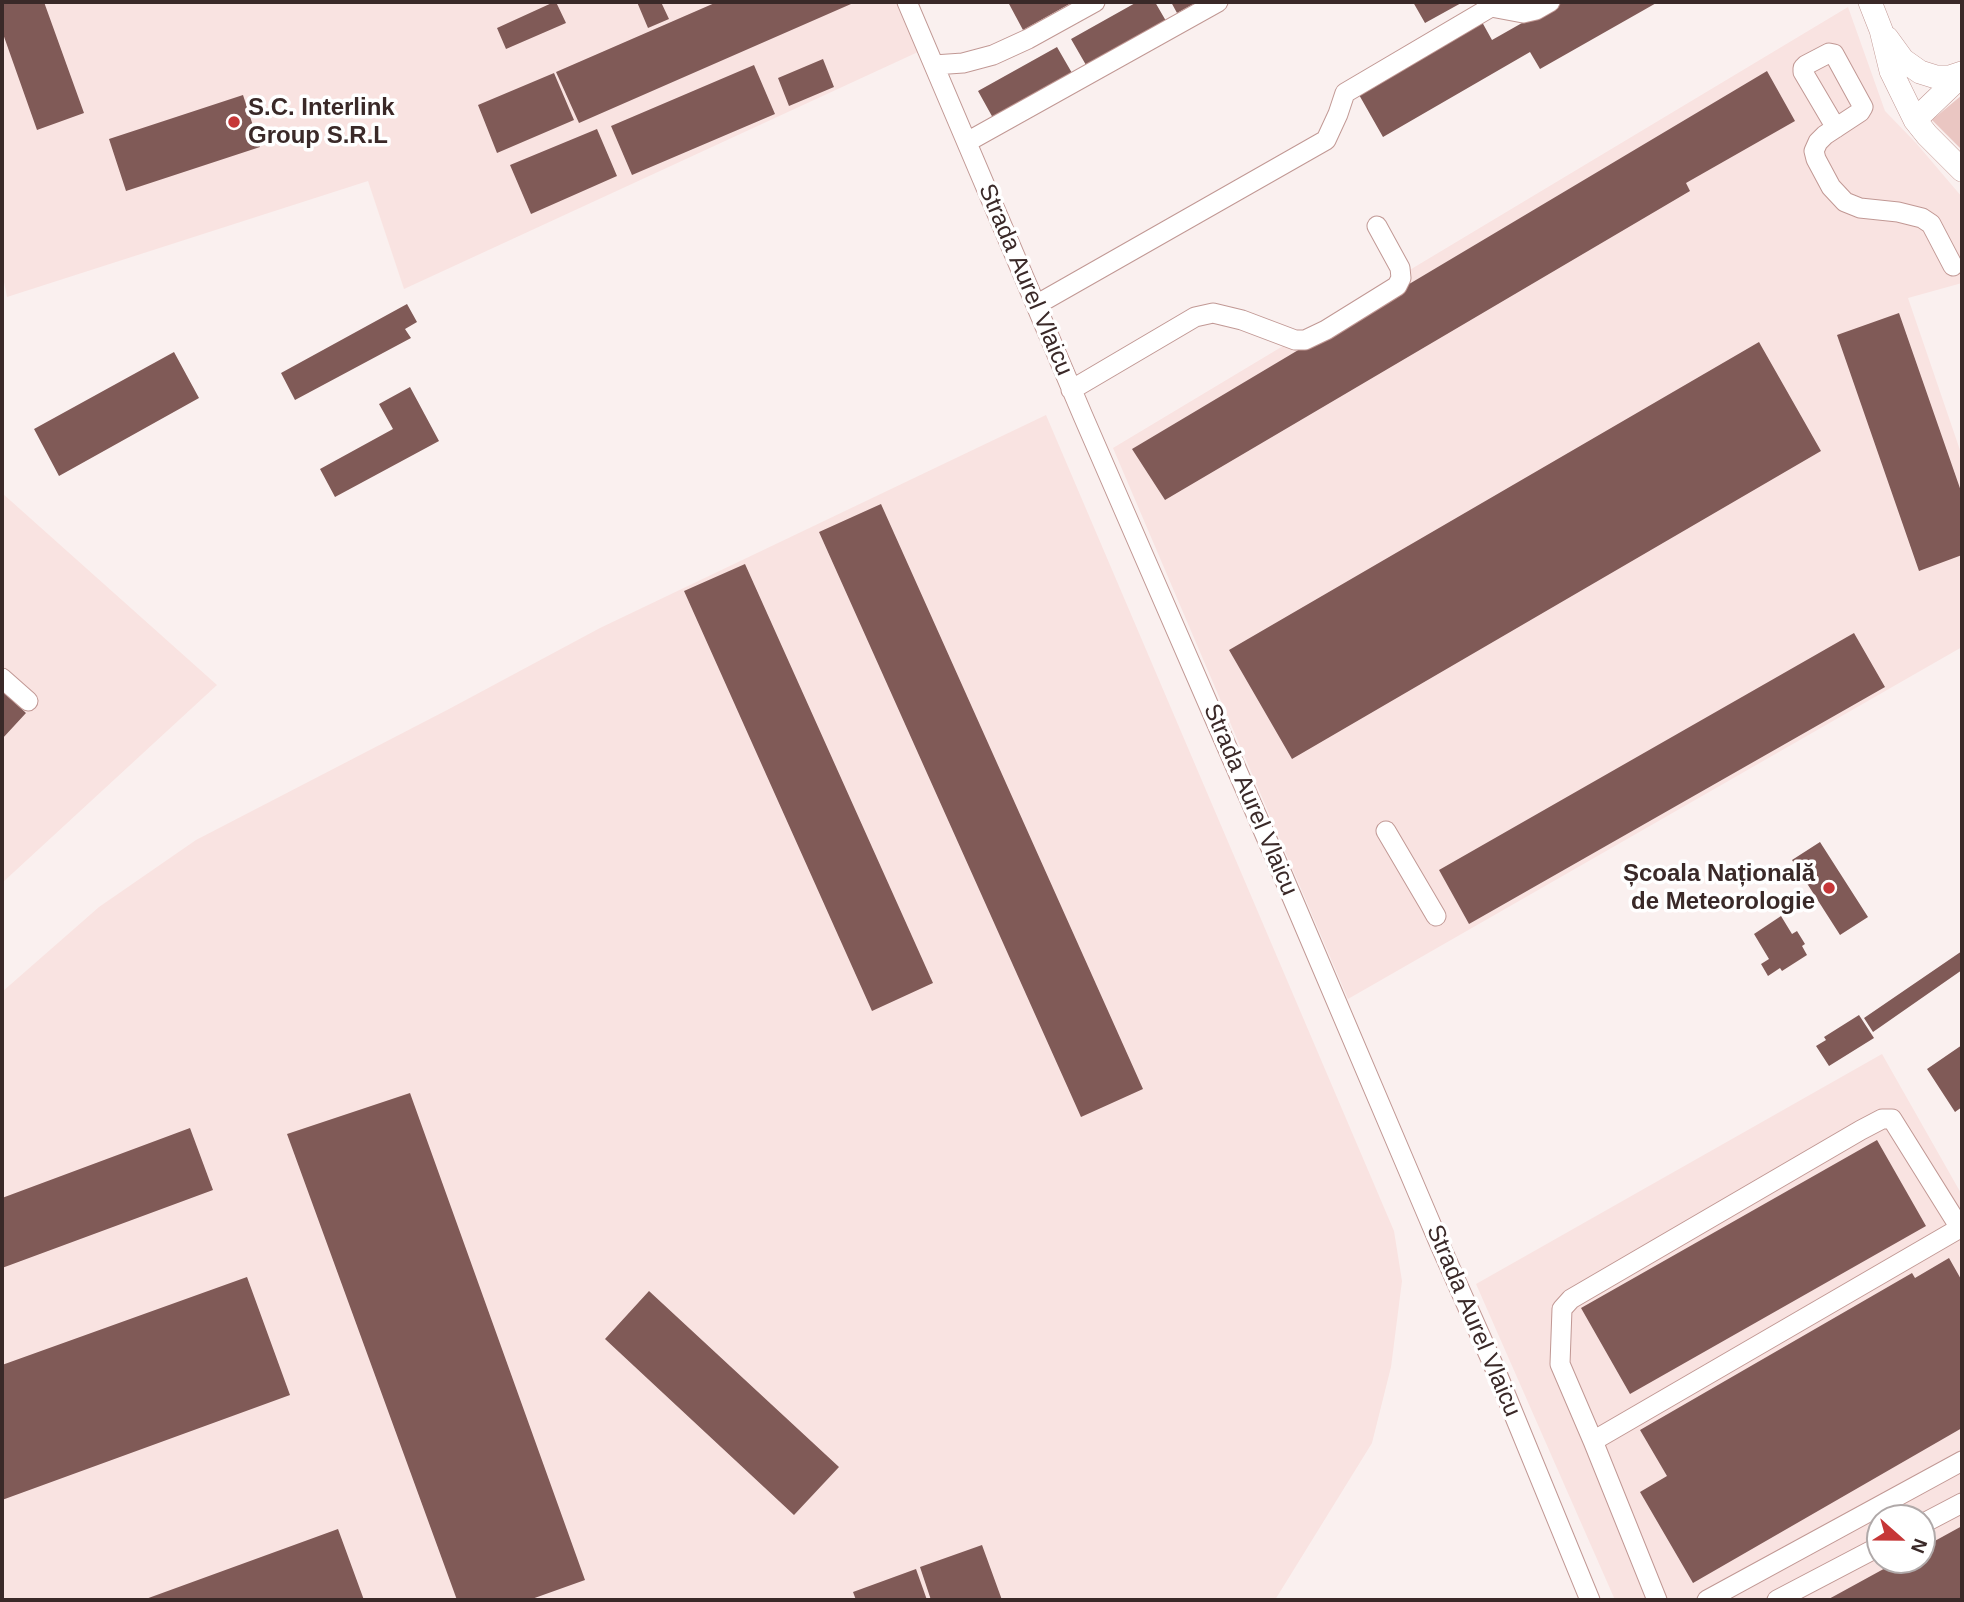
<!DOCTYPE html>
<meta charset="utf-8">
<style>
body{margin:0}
#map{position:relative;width:1964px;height:1602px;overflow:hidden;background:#faf0ef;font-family:Helvetica,sans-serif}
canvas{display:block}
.frame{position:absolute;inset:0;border:4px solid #3a2928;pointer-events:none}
.north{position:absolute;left:1866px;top:1504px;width:70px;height:70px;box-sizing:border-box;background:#fff;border:2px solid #b0a9a9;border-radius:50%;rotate:111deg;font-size:19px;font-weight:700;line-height:28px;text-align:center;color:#3a2928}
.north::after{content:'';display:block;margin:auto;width:24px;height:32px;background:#c63738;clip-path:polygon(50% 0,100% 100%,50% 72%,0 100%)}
</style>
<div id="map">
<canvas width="1964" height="1602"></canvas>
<div class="frame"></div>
<div class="north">N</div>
</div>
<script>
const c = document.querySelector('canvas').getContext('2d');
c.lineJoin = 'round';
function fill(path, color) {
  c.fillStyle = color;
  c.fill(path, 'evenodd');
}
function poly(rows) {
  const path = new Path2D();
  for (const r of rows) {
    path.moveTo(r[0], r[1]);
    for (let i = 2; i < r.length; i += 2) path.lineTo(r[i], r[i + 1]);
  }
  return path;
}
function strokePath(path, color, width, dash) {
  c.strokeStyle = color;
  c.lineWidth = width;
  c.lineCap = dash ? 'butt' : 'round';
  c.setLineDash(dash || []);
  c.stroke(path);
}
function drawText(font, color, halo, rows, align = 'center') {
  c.font = font + ' Helvetica,sans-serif';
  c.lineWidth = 7;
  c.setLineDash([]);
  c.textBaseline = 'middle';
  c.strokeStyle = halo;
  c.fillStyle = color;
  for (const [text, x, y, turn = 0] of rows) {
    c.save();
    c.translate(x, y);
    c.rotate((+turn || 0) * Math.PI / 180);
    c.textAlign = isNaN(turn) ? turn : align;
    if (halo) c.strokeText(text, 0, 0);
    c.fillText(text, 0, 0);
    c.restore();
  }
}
const built = poly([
 [2,2,898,2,918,52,404,289,368,181,7,297,2,272],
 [1848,7,1885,111,1916,143,1962,197,1962,283,1908,298,1962,456,1962,647,1348,999,1113,448],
 [1046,415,1394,1231,1402,1281,1391,1367,1372,1443,1275,1600,2,1600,2,992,99,907,196,840,449,709,600,628],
 [2,493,217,685,2,883],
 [1882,1054,1962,1195,1962,1600,1615,1600,1476,1284],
 [1880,1518,1922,1518,1922,1560,1880,1560]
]);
const green = poly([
 [1962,95,1962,150,1932,120]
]);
const building = poly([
 [2,2,44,2,84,113,37,130,2,31],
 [554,2,556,2,566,23,506,49,497,28],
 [637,2,661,2,669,19,648,28],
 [717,2,849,2,851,4,579,123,556,72],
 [1008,2,1073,2,1023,30],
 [1137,2,1155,2,1166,21,1086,65,1071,39],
 [1171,2,1197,2,1177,13],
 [1413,2,1463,2,1425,23],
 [1559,2,1658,2,1540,69,1530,52,1383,137,1358,93,1482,22,1492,40],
 [1057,47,1072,73,993,118,978,91],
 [823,59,834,87,789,106,778,78],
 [754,65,775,114,632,175,611,126],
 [1767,71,1795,121,1686,183,1690,191,1165,500,1132,449],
 [554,73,574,120,497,153,478,105],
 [243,95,260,147,126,191,109,139],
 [597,129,617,176,531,214,510,165],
 [407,304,417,322,405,329,411,338,295,400,281,373],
 [1899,313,1962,494,1962,555,1919,571,1837,335],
 [1759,342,1821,451,1292,759,1229,650],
 [174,352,199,398,59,476,34,429],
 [410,387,439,441,335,497,320,469,393,429,379,404],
 [881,504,1143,1089,1081,1117,819,532],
 [745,564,933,983,872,1011,684,591],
 [1854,633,1885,687,1469,924,1439,870],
 [2,691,26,713,2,739],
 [1820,842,1868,917,1840,935,1792,860],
 [1781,916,1792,934,1797,931,1805,944,1802,946,1807,955,1782,971,1780,968,1768,976,1761,964,1769,959,1754,934],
 [1962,951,1962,970,1873,1032,1864,1018],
 [1859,1015,1874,1038,1829,1066,1816,1046,1826,1040,1824,1037],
 [1962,1045,1962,1107,1955,1112,1927,1069],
 [410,1093,585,1580,529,1600,457,1600,287,1134],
 [190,1128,213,1190,2,1268,2,1198],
 [1877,1140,1926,1226,1630,1394,1581,1308],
 [1949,1258,1962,1281,1962,1355,1961,1356,1962,1359,1962,1428,1693,1583,1640,1492,1667,1476,1640,1430,1912,1273,1915,1278],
 [247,1277,290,1395,2,1500,2,1365],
 [649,1291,839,1467,794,1515,605,1339],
 [1962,1526,1962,1600,1827,1600,1900,1560,1922,1560,1922,1548],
 [338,1529,364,1600,143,1600],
 [982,1545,1002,1600,931,1600,920,1567],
 [916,1569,927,1600,856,1600,853,1592]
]);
const minor = poly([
 [907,2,1083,416,1283,876,1440,1245,1496,1371,1590,1600],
 [934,65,963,63,993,55,1028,39,1095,2],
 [1836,128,1803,72,1803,68,1806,65,1829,53,1834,54,1863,107,1860,112,1825,135,1818,142,1814,151,1816,159,1831,187,1845,202,1860,208,1898,212,1922,218,1931,224,1953,266],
 [967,142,1218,2],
 [1036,305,1326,140,1338,114,1345,93,1491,7,1523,13,1536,10,1550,2],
 [1071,390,1195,317,1213,313,1242,320,1295,340,1305,340,1326,330,1397,286,1401,278,1400,268,1377,226],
 [2,678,28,701],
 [1386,831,1436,916],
 [1593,1441,1960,1228,1892,1119,1882,1119,1861,1130,1571,1299,1562,1309,1560,1364,1593,1441,1657,1600],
 [1922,1524,1962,1503],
 [1707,1600,1962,1461],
 [1777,1600,1880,1546]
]);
const major = poly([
 [1870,2,1881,30,1891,71,1915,120,1927,135,1962,170],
 [1887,38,1903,60,1920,72,1936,77,1950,77,1962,73],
 [1915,120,1962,75]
]);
const markers = [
 [234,122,7,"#c63738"],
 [1829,888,7,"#c63738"]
];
const poiNames = [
 ["S.C. Interlink",248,108],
 ["Group S.R.L",248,136],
 ["Școala Națională",1815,874,"right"],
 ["de Meteorologie",1815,902,"right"]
];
const streetNames = [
 ["Strada Aurel Vlaicu",1025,280,67],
 ["Strada Aurel Vlaicu",1250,800,67],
 ["Strada Aurel Vlaicu",1473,1321,67]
];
fill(built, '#f9e3e1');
fill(green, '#eac6c2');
fill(building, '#805a57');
strokePath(minor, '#c19894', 21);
strokePath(major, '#c19894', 24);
strokePath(minor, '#fff', 19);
strokePath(major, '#fff', 23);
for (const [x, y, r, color] of markers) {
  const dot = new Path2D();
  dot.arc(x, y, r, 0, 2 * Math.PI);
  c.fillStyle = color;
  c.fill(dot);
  strokePath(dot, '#fff', 2.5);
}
drawText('bold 24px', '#3a2928', '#fff', poiNames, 'left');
drawText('24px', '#3a2928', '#fff', streetNames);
</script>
